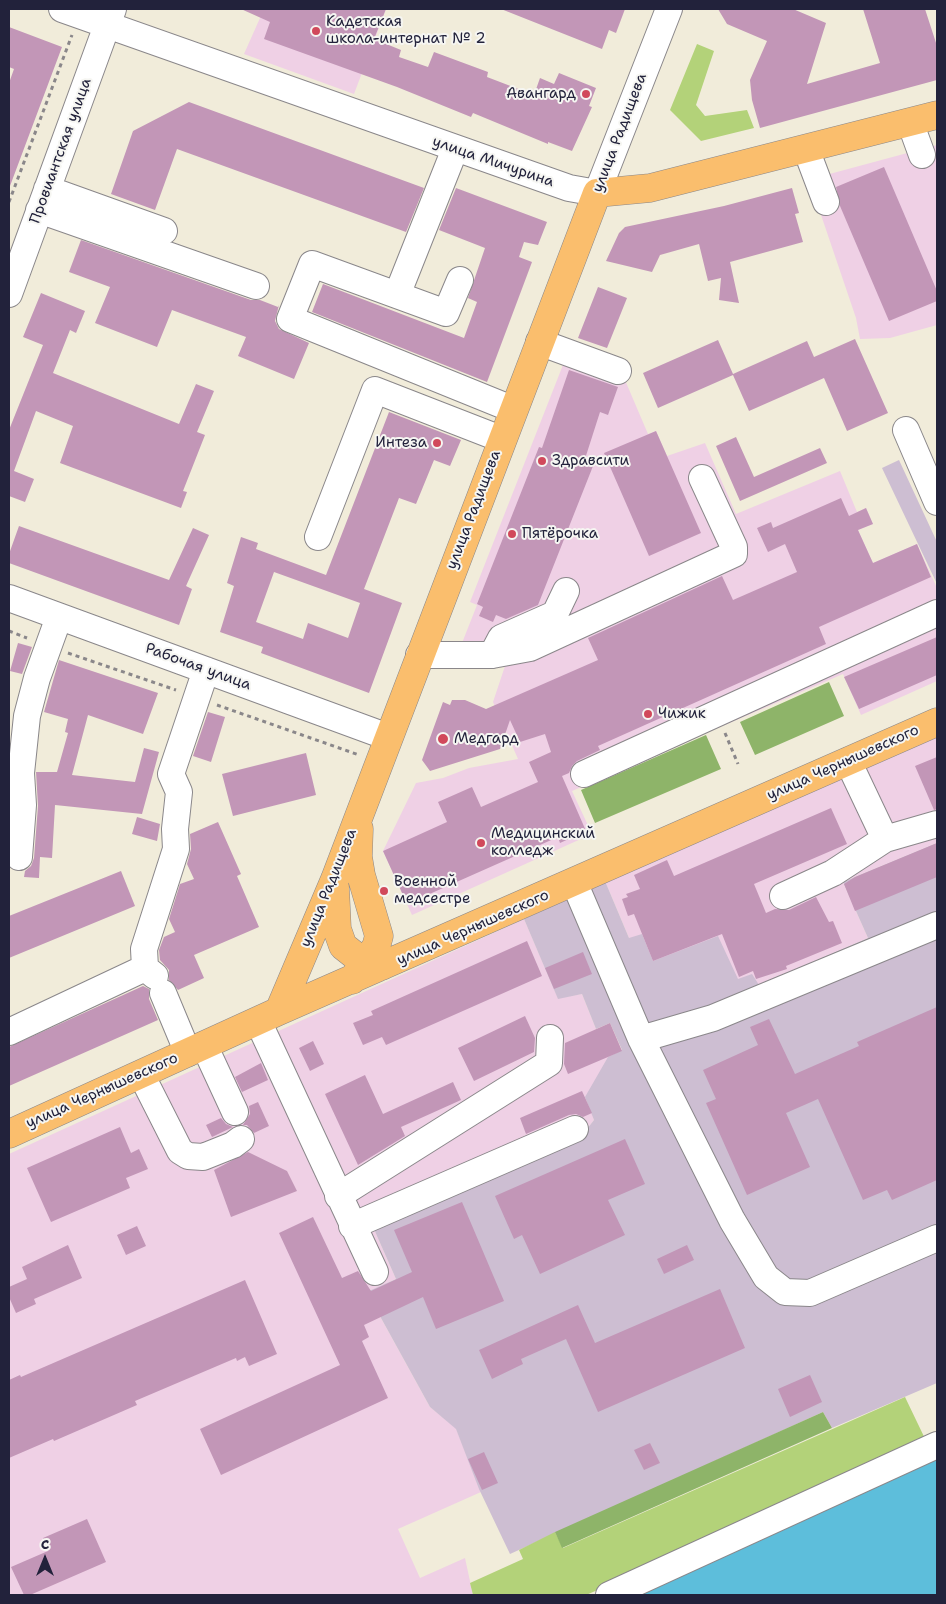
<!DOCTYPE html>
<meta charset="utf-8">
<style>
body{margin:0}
#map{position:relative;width:946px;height:1604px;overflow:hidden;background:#f1ecda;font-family:"Shantell Sans",sans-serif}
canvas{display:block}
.frame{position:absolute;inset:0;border:10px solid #22223b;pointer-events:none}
.north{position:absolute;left:20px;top:1534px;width:50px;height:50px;-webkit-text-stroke:4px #f6f6f2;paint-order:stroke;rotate:0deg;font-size:14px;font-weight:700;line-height:20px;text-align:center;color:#22223b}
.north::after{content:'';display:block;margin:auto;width:18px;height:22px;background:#22223b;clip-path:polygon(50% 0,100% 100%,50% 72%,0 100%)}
</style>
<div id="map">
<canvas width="946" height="1604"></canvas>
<div class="frame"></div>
<div class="north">С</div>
</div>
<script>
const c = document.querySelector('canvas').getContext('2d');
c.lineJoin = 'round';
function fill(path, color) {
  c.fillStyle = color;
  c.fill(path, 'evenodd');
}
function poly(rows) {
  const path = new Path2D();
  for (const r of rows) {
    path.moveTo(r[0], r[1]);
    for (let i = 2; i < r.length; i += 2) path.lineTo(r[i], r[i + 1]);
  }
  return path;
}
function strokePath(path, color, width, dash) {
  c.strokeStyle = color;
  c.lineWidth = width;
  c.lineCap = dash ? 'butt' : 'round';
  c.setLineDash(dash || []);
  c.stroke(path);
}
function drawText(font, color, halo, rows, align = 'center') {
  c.font = font + ' "Shantell Sans",sans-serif';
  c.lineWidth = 4;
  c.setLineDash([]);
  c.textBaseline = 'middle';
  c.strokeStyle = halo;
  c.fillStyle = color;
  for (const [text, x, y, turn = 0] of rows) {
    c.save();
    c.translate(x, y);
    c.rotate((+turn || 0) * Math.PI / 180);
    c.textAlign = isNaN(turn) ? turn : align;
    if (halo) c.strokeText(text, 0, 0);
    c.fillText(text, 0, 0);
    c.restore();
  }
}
const built = poly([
 [264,9,386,9,354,94,244,54],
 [937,145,937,325,890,338,860,339,856,318,818,206,811,179],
 [570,347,619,366,648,434,656,431,667,456,705,443,736,514,840,471,857,512,866,508,873,524,858,530,873,563,917,544,937,588,937,681,861,715,843,674,572,791,592,834,412,915,383,851,416,783,443,778,469,768,518,759,493,702,513,642,462,643,477,605,470,602],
 [937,737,937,843,843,882,868,938,759,985,738,979,653,961,629,938,605,881],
 [524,919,558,998,582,994,596,1029,610,1023,622,1051,592,1113,594,1120,583,1134,373,1227,396,1279,369,1292,381,1318,430,1407,456,1428,481,1492,398,1529,420,1578,465,1558,473,1595,9,1595,9,1154]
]);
const industrial = poly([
 [899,460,937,542,937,584,882,468],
 [937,843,937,1383,832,1428,823,1412,510,1554,479,1489,456,1429,430,1407,381,1318,369,1291,396,1279,373,1227,583,1134,594,1120,585,1097,608,1057,622,1050,610,1023,596,1029,582,994,558,999,524,919,605,881,629,938,642,934,653,961,718,936,738,979,752,974,759,985,868,938,843,882]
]);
const green = poly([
 [697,44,714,51,696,105,705,116,747,110,754,128,701,141,670,110],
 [905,1397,929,1447,586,1595,473,1595,470,1583,523,1559,519,1550,555,1532,563,1548]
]);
const forest = poly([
 [829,682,844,716,755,755,740,722],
 [706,735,721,769,595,823,581,790],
 [823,1412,832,1428,562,1548,555,1532]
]);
const water = poly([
 [937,1459,937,1595,640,1595,834,1505]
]);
const building = poly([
 [241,9,386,9,374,39,401,50,399,57,428,67,434,52,488,72,487,77,534,95,540,78,554,84,559,73,596,88,589,106,592,107,572,151,548,142,548,144,473,113,471,117,397,87,264,39,270,22],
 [501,9,625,9,616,33,609,30,602,49],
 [718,9,793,9,826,23,807,84,880,63,863,9,925,9,937,46,937,80,760,128,752,100,750,80,767,41,727,24],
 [9,27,62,47,10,186,9,83,14,69,9,67],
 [189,102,424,188,406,232,177,149,155,210,111,194,133,131],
 [884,167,937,291,937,301,889,321,840,206,836,187],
 [456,188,547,222,538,245,524,242,519,257,532,262,487,382,312,312,323,284,464,338,477,302,468,298,485,248,439,230],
 [792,188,799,213,795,214,803,242,730,262,739,303,719,300,721,278,708,281,699,244,660,255,652,272,606,261,619,233,625,227,724,206],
 [81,240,251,300,260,300,278,307,279,305,275,321,279,329,309,343,294,379,238,356,246,337,172,310,157,347,95,323,110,287,69,272],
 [598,287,627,298,607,348,578,338],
 [41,293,85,311,76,333,70,330,53,373,179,424,196,384,214,391,197,432,205,435,183,491,187,492,181,508,60,463,73,426,36,411,14,471,34,479,25,502,9,496,9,430,43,345,23,337],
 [855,339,888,413,847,431,824,378,749,411,733,375,658,408,643,373,718,340,733,374,807,341,814,357],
 [569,370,618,387,608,415,600,412,584,462,597,456,538,605,506,619,496,615,493,622,479,616,483,607,477,604,539,447,542,448],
 [389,412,461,440,450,466,434,460,416,504,399,498,364,589,402,603,369,693,261,653,263,647,220,632,234,586,227,583,241,537,258,543,256,549,326,575],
 [274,572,360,603,348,638,308,623,303,639,256,622],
 [656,431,701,533,649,556,604,453],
 [736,437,754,477,820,448,827,463,740,501,716,446],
 [841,498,849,516,866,508,873,524,858,530,873,563,917,544,931,577,819,627,826,644,598,746,600,750,577,761,572,766,569,773,562,776,586,831,560,843,558,837,407,904,383,851,447,822,438,802,472,787,481,807,538,782,529,762,551,752,545,734,520,742,510,720,500,749,430,771,422,760,443,702,450,705,452,700,465,700,486,709,598,660,588,638,722,576,733,600,797,572,785,544,768,552,757,528,771,522,773,528],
 [19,526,169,580,193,528,209,535,186,586,192,589,179,625,9,563,9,554],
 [937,637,937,675,859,709,844,677],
 [18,643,32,647,22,674,10,671],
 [59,660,158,693,143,734,88,715,72,775,135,782,144,748,159,752,142,814,55,805,52,858,40,857,39,878,24,877,25,871,31,866,34,858,38,806,36,772,57,772,68,733,65,732,68,719,44,712],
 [208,712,225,717,211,762,193,756],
 [306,753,316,795,233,816,222,774],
 [937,757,937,809,934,810,915,766],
 [831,808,847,844,754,884,766,913,775,909,789,910,816,897,829,922,833,921,842,943,786,966,787,969,756,979,753,971,739,977,722,934,653,961,634,914,628,916,622,899,628,897,626,894,640,889,634,875,667,860,674,876],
 [137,817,160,824,157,841,132,834],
 [218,822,241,874,237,876,259,927,194,955,204,978,178,990,169,980,169,970,160,960,159,950,164,937,175,932,169,919,180,884,194,879,187,864,191,849,190,834],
 [937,843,937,877,855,911,844,884,855,877],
 [121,871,135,906,9,958,9,916],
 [527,941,542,976,386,1045,382,1037,363,1045,353,1023,373,1015,371,1011],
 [583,952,592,974,554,989,545,968],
 [143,986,149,989,149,999,158,1020,9,1086,9,1047],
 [937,1007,937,1180,892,1200,887,1190,863,1200,818,1099,786,1113,810,1167,747,1195,706,1103,716,1099,703,1070,758,1045,750,1027,769,1019,795,1074,859,1046,857,1042],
 [525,1016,535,1038,534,1052,474,1081,458,1048],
 [610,1023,622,1051,568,1074,564,1064,565,1043],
 [313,1041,324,1064,310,1071,299,1048],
 [261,1063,268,1080,242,1092,235,1077],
 [365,1075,383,1114,453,1082,461,1100,401,1127,405,1136,358,1165,325,1094],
 [582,1091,592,1113,583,1117,576,1114,569,1115,526,1134,520,1118],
 [258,1102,269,1126,254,1133,247,1125,243,1125,250,1114,249,1106],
 [221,1118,226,1124,233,1127,212,1137,206,1125],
 [120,1127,131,1153,139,1149,148,1169,126,1178,130,1188,51,1222,27,1168],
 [625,1139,645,1184,608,1200,625,1235,540,1274,522,1235,514,1239,495,1196],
 [248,1152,287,1171,297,1191,231,1217,214,1170],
 [462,1202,504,1301,436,1329,423,1297,364,1325,369,1337,362,1341,388,1398,221,1475,200,1429,340,1365,279,1233,313,1217,342,1278,358,1271,371,1291,412,1272,394,1230],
 [137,1226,146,1246,126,1255,117,1235],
 [68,1245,82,1278,34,1299,36,1304,16,1313,9,1297,9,1287,27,1279,22,1267],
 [687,1245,694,1260,664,1274,657,1259],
 [245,1280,277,1354,249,1366,245,1357,237,1361,236,1358,135,1401,137,1405,54,1441,53,1439,9,1458,9,1380,20,1375,21,1377],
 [720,1289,745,1348,598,1412,566,1339,521,1359,523,1364,492,1379,479,1350,578,1305,595,1343],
 [810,1375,822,1402,790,1417,778,1389],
 [650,1443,660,1463,644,1470,634,1450],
 [484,1452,498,1483,482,1490,468,1459],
 [87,1519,106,1562,30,1595,24,1595,11,1567,48,1551,43,1538]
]);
const path = poly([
 [9,202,72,35],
 [9,631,27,638],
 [68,653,176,690],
 [217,705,359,755],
 [725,733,738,764]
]);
const minor = poly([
 [62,9,569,188,597,193,669,9],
 [910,122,922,155],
 [806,149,826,202],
 [47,189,164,231],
 [39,210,256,286],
 [460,280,446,313,312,264,290,319,512,409],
 [9,294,113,9],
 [397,295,455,149],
 [539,342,618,371],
 [906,430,937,502],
 [318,537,375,390,501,439],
 [9,598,388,737],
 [419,655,492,655,530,648,734,554,734,547,702,478],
 [492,655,501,638,555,614,566,591],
 [848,761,885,839],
 [584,774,937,613],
 [19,857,23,805,21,773,27,716,37,678,59,617],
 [574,882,641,1039,732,1220,766,1277,785,1292,810,1293,937,1238],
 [783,896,833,873,885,839,937,824],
 [145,968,144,949,176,849,175,829,179,792,171,774,206,670],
 [163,993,188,1053],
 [258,1021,375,1272],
 [9,1032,145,968,155,976],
 [641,1039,713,1018,937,925],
 [204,1045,235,1112],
 [141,1074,180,1151,188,1156,203,1157,233,1145,241,1139],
 [338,1196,549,1063,550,1038],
 [352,1226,575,1129],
 [609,1595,937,1445]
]);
const major = poly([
 [335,888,337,929,343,946,362,961,382,966],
 [352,980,376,947,379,936,361,875,358,857,359,829],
 [279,1011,335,879,597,193,650,188,937,115],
 [9,1134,279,1011,937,722]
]);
const markers = [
 [316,31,5,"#d1495b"],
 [586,94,5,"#d1495b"],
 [437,443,5,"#d1495b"],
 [542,461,5,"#d1495b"],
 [512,534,5,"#d1495b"],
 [648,714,5,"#d1495b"],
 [443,739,6,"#d1495b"],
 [481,843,5,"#d1495b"],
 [384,891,5,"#d1495b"]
];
const poiNames = [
 ["Кадетская",326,22],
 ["школа-интернат № 2",326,39],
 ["Авангард",576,94,"right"],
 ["Интеза",427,443,"right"],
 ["Здравсити",552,461],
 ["Пятёрочка",522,534],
 ["Чижик",658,714],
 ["Медгард",454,739],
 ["Медицинский",491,834],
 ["колледж",491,851],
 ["Военной",394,882],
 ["медсестре",394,899]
];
const streetNames = [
 ["улица Радищева",620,133,-69],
 ["Провиантская улица",61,151,-70],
 ["улица Мичурина",493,162,19],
 ["улица Радищева",474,510,-69],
 ["Рабочая улица",198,667,20],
 ["улица Чернышевского",843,763,-24],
 ["улица Радищева",329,888,-68],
 ["улица Чернышевского",473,928,-24],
 ["улица Чернышевского",102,1091,-24]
];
fill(built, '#efd0e5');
fill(industrial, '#cdbed2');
fill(green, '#b3d279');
fill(forest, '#8eb469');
fill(water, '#5dbedb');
fill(building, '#c296b7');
strokePath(minor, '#8a878a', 28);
strokePath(major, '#8a878a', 29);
strokePath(path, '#8a878a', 3, [4, 4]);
strokePath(minor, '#fff', 26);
strokePath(major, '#fabe6d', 28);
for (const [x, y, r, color] of markers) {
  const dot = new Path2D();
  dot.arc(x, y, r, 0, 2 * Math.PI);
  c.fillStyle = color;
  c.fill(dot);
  strokePath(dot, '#f6f6f2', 2);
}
drawText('15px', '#22223b', '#f6f6f2', poiNames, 'left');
drawText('15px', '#22223b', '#f6f6f2', streetNames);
</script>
